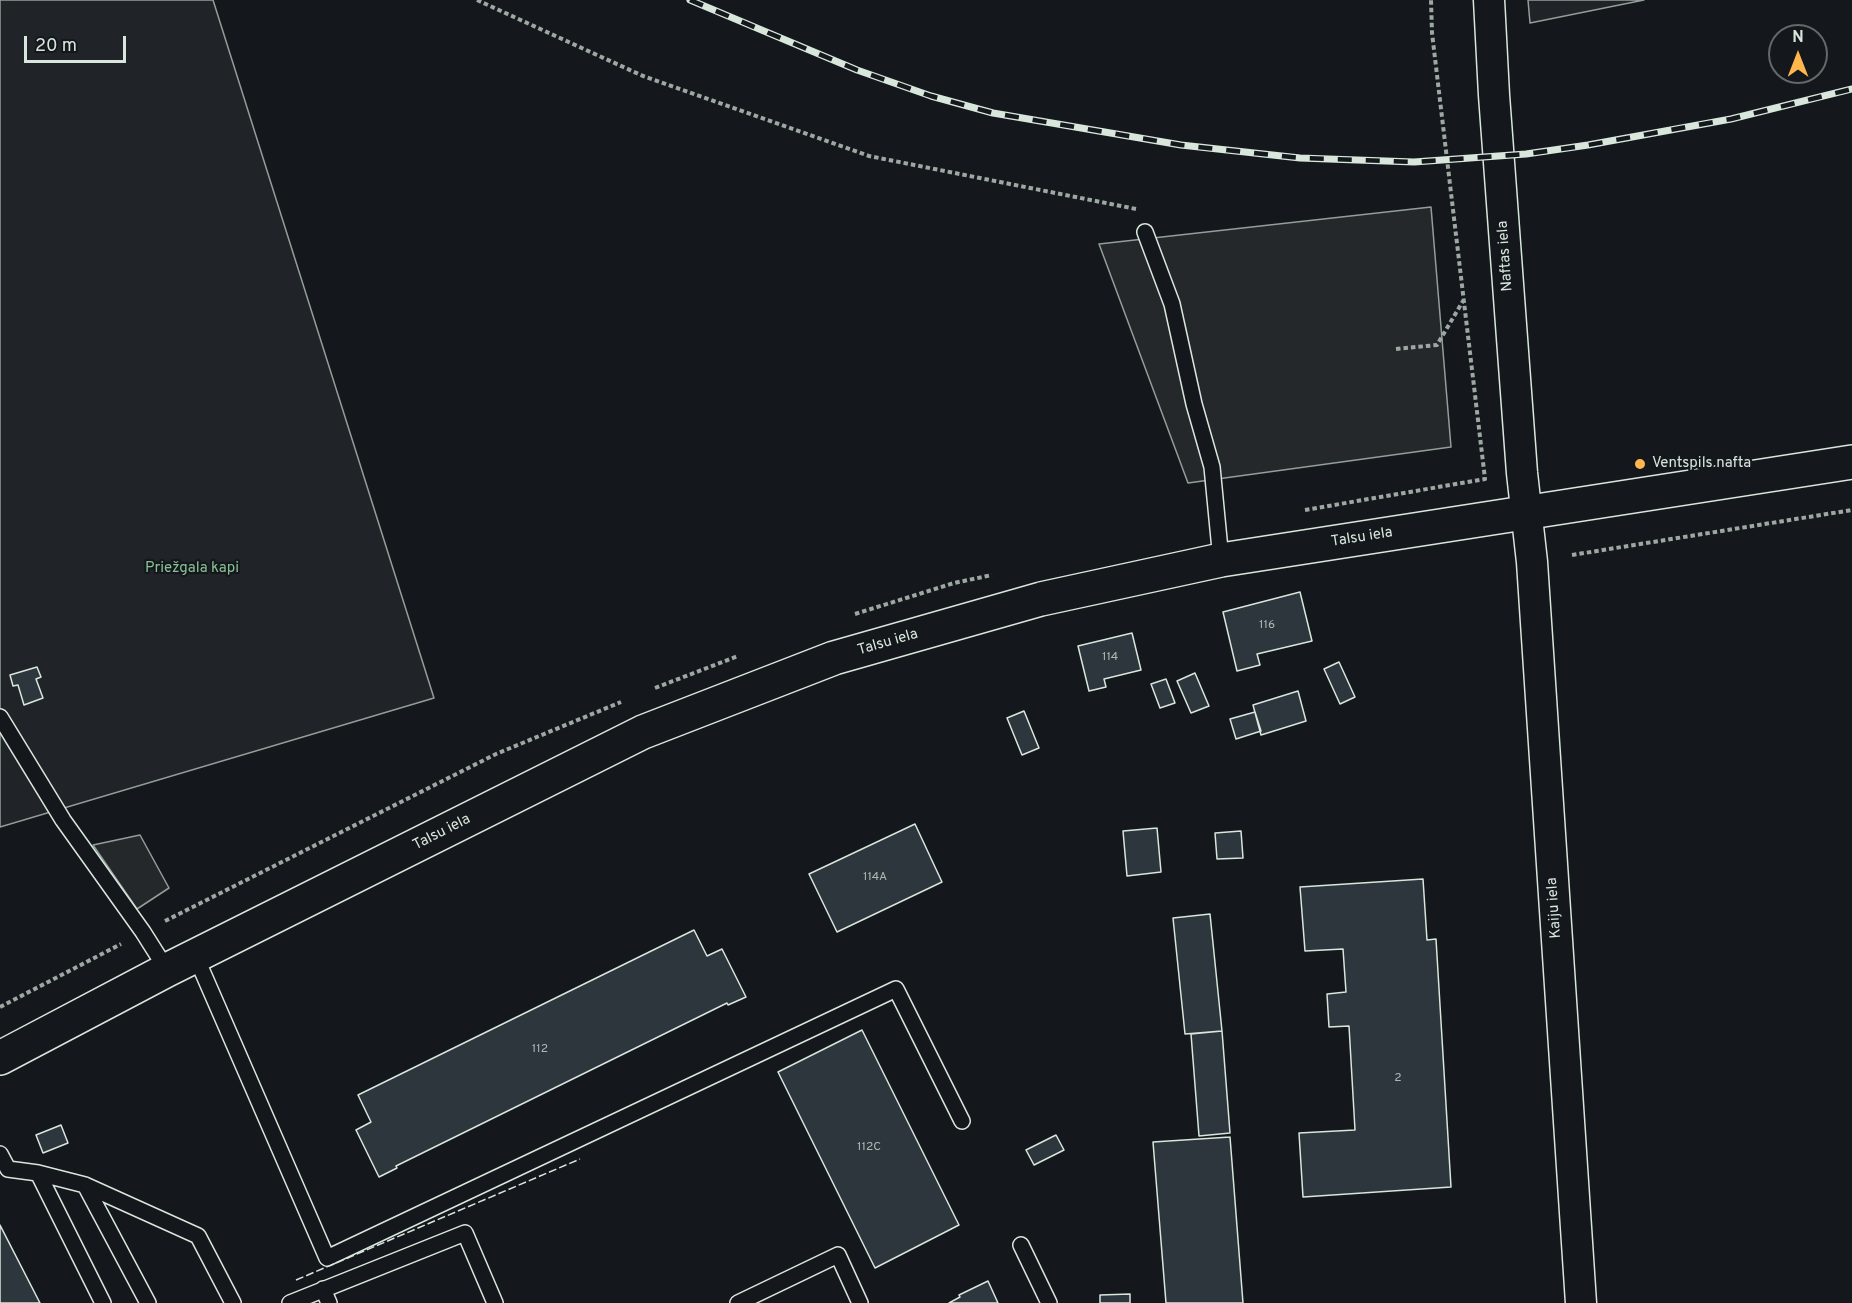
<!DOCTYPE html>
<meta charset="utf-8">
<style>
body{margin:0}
#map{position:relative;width:1852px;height:1303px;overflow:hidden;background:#14181c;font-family:Overpass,sans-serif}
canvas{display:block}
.north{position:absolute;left:1768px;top:24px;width:60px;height:60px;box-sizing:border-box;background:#14181c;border:2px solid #626a69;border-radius:50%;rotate:0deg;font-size:16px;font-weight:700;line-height:24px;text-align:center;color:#d8e6dc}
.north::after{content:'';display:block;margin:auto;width:21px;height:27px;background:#ffb74d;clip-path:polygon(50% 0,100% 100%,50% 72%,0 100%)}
.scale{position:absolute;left:24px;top:36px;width:102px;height:27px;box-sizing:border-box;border:3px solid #d8e6dc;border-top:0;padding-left:8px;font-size:18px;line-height:21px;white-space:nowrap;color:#d8e6dc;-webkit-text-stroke:4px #14181c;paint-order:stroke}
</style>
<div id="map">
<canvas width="1852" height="1303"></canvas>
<div class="north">N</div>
<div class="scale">20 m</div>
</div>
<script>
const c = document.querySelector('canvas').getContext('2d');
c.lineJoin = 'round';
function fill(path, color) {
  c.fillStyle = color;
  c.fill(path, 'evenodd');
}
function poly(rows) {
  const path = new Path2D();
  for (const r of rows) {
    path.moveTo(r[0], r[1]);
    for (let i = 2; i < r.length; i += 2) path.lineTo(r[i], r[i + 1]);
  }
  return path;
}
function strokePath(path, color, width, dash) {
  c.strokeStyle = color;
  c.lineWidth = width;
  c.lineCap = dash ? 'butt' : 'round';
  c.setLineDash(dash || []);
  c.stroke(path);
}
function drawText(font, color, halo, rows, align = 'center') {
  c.font = font + ' Overpass,sans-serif';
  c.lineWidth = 4.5;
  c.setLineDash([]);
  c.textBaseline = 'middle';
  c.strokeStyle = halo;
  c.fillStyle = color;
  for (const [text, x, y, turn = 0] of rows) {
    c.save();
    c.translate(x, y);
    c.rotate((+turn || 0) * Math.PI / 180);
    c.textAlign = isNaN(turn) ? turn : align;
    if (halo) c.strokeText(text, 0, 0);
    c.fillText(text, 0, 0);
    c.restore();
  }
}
const green = poly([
 [0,0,213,0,434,698,0,827,0,0],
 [1528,0,1644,0,1530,23,1528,0]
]);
const parking = poly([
 [1431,207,1451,447,1188,483,1099,244,1431,207],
 [140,835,169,888,137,909,93,845,140,835]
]);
const building = poly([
 [1300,592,1312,641,1257,654,1260,665,1237,671,1223,612,1300,592],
 [1132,633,1141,670,1104,679,1106,687,1089,691,1078,646,1132,633],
 [1339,662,1355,697,1340,704,1324,669,1339,662],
 [37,667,41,677,36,679,43,698,24,705,18,685,13,686,10,675,37,667],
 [1195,673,1209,706,1191,713,1177,681,1195,673],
 [1166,679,1175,703,1160,708,1151,684,1166,679],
 [1298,691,1306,721,1261,735,1253,705,1298,691],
 [1024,711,1039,748,1022,755,1007,718,1024,711],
 [1255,712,1261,731,1236,739,1230,719,1255,712],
 [915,824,942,882,837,932,809,874,915,824],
 [1157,828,1161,872,1127,876,1123,831,1157,828],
 [1241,831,1243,858,1217,859,1215,833,1241,831],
 [1423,879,1427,940,1436,939,1451,1187,1303,1197,1299,1133,1355,1130,1349,1026,1329,1027,1327,994,1346,992,1343,949,1305,951,1300,887,1423,879],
 [1210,914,1222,1031,1185,1034,1173,918,1210,914],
 [694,930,707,956,722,949,746,997,728,1005,727,1003,396,1166,397,1168,379,1177,356,1130,371,1122,358,1095,694,930],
 [862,1030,959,1225,875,1268,778,1072,862,1030],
 [1222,1031,1230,1133,1199,1136,1191,1034,1222,1031],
 [61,1125,68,1143,43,1153,36,1135,61,1125],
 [1056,1135,1064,1150,1034,1165,1026,1150,1056,1135],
 [1230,1137,1243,1303,1166,1303,1153,1142,1230,1137],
 [0,1225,40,1303,0,1303,0,1225],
 [988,1281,998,1303,949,1303,960,1297,959,1295,988,1281],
 [1130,1294,1130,1303,1100,1303,1100,1295,1130,1294]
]);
const path = poly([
 [477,0,643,76,869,156,1136,209],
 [1396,349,1437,345,1463,301],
 [1305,510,1485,479,1432,33,1431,0],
 [1572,555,1852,510],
 [855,614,954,583,992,575],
 [655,688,738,656],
 [165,921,496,754,621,702],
 [0,1007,121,944]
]);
const lane = poly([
 [1145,232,1172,304,1194,404,1212,467,1221,560],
 [0,717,63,820,143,932,167,970],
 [196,957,327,1258,896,989,962,1121],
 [0,1154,8,1169,38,1173,85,1185,198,1236,233,1303],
 [38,1173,103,1303],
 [85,1185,148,1303],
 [1021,1245,1049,1303],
 [323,1289,329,1303],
 [290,1303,465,1233,495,1303],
 [738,1303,838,1255,860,1303]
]);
const street = poly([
 [1489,0,1494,95,1522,473,1532,562,1581,1303]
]);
const primary = poly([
 [0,1058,167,970,643,732,834,658,1041,599,1221,560,1852,462]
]);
const rail = poly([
 [690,0,857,70,931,96,993,113,1181,145,1300,158,1414,162,1526,154,1588,145,1731,119,1852,89]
]);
const fence = poly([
 [296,1280,580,1159]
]);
const markers = [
 [1640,464,6,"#ffb74d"]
];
const numberNames = [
 ["116",1267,626],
 ["114",1110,658],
 ["114A",875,878],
 ["112",540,1050],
 ["2",1398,1079],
 ["112C",869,1148]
];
const streetNames = [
 ["Naftas iela",1506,256,-94],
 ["Talsu iela",1362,538,-9],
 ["Talsu iela",888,643,-16],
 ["Talsu iela",442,833,-27],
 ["Kaiju iela",1555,908,-94]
];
const poiNames = [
 ["Ventspils nafta",1652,464]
];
const parkNames = [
 ["Priežgala kapi",192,569]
];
fill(green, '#202428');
strokePath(green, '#939e99', 1.5);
fill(parking, '#24282b');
strokePath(parking, '#939e99', 1.5);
fill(building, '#2c363c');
strokePath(building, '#d8e6dc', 1.5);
strokePath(lane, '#d8e6dc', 18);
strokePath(street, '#d8e6dc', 33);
strokePath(primary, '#d8e6dc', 36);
strokePath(path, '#9da8a2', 4, [4.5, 3]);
strokePath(lane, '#14181c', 15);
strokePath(street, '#14181c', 30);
strokePath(primary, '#14181c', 33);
strokePath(rail, '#d8e6dc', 7);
strokePath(rail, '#14181c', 4.5, [14]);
strokePath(fence, '#d8e6dc', 1.5, [8, 3]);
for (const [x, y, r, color] of markers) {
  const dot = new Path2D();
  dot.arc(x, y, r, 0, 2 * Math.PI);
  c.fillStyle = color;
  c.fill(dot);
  strokePath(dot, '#14181c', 2);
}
drawText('12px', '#adbab4', null, numberNames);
drawText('15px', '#d8e6dc', '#14181c', streetNames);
drawText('15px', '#d8e6dc', '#14181c', poiNames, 'left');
drawText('15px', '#8ac095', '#14181c', parkNames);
</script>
